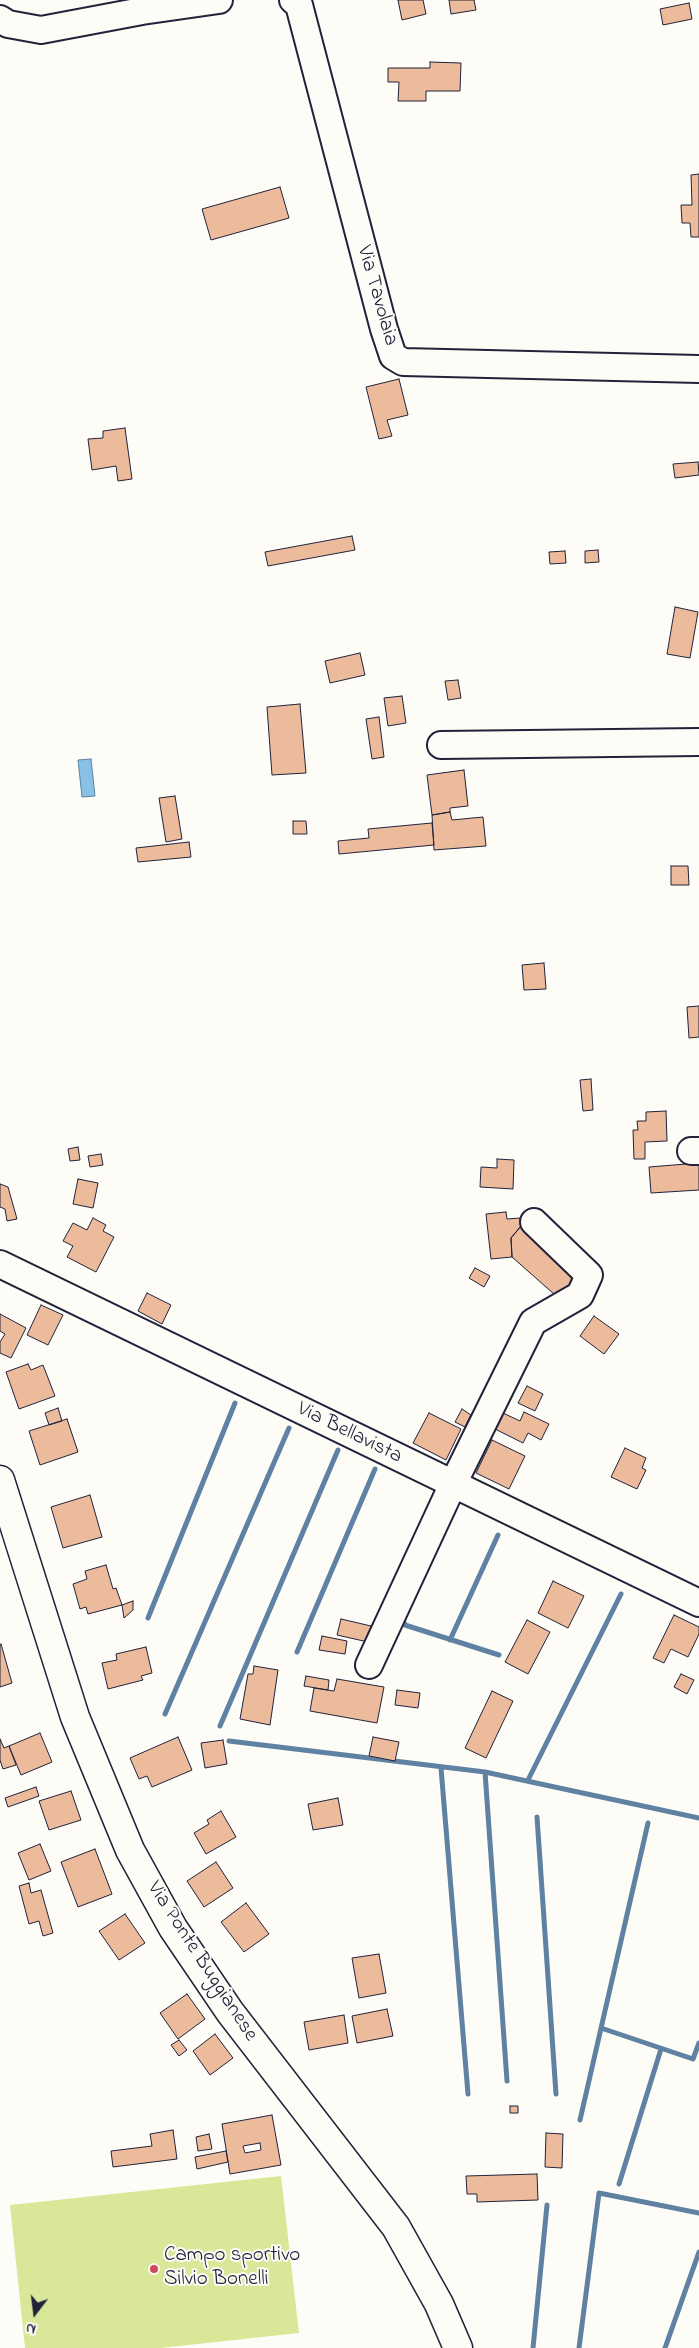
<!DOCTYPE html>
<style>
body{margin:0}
#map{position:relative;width:699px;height:2348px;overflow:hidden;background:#fdfcf7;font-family:"Indie Flower",sans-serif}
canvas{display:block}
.north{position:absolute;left:10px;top:2288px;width:50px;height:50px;-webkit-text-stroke:4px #fdfcf7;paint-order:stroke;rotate:195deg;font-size:14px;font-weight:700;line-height:20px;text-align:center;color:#22223b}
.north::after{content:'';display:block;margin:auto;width:18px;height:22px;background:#22223b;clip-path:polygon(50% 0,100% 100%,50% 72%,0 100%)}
</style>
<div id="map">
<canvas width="699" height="2348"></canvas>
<div class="north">N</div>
</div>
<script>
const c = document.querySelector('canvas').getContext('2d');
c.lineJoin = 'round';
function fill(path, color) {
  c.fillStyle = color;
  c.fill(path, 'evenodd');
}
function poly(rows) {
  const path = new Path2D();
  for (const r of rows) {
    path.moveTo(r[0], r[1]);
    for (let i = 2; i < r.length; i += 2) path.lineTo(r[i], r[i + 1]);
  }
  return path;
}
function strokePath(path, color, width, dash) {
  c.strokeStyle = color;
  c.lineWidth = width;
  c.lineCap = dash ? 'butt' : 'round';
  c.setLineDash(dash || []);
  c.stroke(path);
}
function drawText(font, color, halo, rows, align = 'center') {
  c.font = font + ' "Indie Flower",sans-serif';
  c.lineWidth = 4;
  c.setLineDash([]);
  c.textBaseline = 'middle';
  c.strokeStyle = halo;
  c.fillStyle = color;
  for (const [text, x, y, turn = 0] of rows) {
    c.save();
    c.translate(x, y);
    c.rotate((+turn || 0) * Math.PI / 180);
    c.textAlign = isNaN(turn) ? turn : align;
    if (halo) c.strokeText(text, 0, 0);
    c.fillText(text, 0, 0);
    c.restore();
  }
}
const green = poly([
 [281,2176,299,2333,161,2348,25,2348,10,2205]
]);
const water = poly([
 [91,759,95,796,82,797,78,760,91,759]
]);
const stream = poly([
 [402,1617,405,1625,499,1655],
 [148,1618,235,1403],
 [450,1640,498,1535],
 [297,1652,375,1469],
 [165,1714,289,1428],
 [220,1726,338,1450],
 [229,1741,485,1772,699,1818],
 [441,1768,468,2094],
 [485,1772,507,2081],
 [529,1778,621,1594],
 [537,1817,556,2094],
 [601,2028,693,2059,699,2043],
 [580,2120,648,1823],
 [619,2184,661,2049],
 [533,2348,547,2205],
 [579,2348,599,2193,699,2213],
 [665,2348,699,2252]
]);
const building = poly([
 [398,0,423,0,426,14,402,20,398,0],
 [449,0,474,0,476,10,451,14,449,0],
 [689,3,692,19,663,25,660,9,689,3],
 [430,62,461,63,460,91,426,91,426,101,398,101,399,82,388,82,388,68,430,68,430,62],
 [699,174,699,237,691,237,690,223,682,223,681,205,692,205,691,175,699,174],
 [280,187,289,218,211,240,202,209,280,187],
 [399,379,408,415,387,420,392,436,379,439,366,387,399,379],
 [125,428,132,479,118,481,116,466,92,470,88,439,103,438,103,431,125,428],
 [698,462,699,475,675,478,673,464,698,462],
 [352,536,355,550,268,566,265,552,352,536],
 [598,550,599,562,585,563,585,551,598,550],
 [565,551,566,563,550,564,549,552,565,551],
 [675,607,698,612,690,658,667,654,675,607],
 [360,653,365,675,330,683,325,661,360,653],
 [458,680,461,698,448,700,445,681,458,680],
 [402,696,406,723,388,726,384,698,402,696],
 [300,704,306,773,272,775,267,707,300,704],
 [379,717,384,757,372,759,366,719,379,717],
 [464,770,468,806,450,808,450,812,432,815,427,775,464,770],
 [175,796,182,839,166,842,159,798,175,796],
 [450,812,452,820,483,817,486,846,434,850,432,815,450,812],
 [293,821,306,821,307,834,293,834,293,821],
 [432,823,434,845,339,854,338,841,369,838,368,829,432,823],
 [189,842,191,857,138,862,136,848,189,842],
 [671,866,688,866,689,885,671,885,671,866],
 [544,963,546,989,524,990,522,965,544,963],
 [699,1006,699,1037,689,1038,687,1007,699,1006],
 [591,1079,593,1110,583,1111,580,1080,591,1079],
 [666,1111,667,1141,645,1142,645,1159,634,1159,633,1130,638,1130,637,1121,646,1121,646,1112,666,1111],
 [78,1147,80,1160,70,1161,68,1149,78,1147],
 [101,1154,103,1165,90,1167,88,1156,101,1154],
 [497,1159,514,1160,513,1189,480,1187,481,1167,497,1168,497,1159],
 [699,1163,699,1190,651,1193,649,1167,699,1163],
 [78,1179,98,1183,93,1208,73,1204,78,1179],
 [0,1184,8,1187,17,1219,7,1221,5,1209,0,1207,0,1184],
 [506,1212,507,1219,520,1218,521,1226,511,1238,512,1257,491,1259,486,1214,506,1212],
 [93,1218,106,1225,103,1231,114,1237,96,1272,67,1257,73,1246,63,1241,73,1223,87,1230,93,1218],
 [521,1226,546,1249,587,1276,563,1302,512,1257,511,1238,521,1226],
 [475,1268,490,1276,484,1287,469,1278,475,1268],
 [147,1293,171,1305,162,1324,138,1311,147,1293],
 [41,1305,63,1315,48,1345,27,1335,41,1305],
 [0,1314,26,1328,11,1358,0,1353,0,1342,5,1334,0,1331,0,1314],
 [594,1316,619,1334,604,1354,580,1336,594,1316],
 [28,1364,31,1370,43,1365,55,1396,19,1409,6,1372,28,1364],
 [527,1386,543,1394,535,1411,518,1403,527,1386],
 [58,1408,62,1421,49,1425,45,1413,58,1408],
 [462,1409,471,1415,465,1427,455,1422,462,1409],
 [524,1412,549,1424,541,1440,528,1433,523,1443,495,1429,503,1413,520,1421,524,1412],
 [429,1413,461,1429,446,1460,413,1443,429,1413],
 [67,1419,78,1452,40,1465,29,1431,67,1419],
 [492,1440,525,1456,509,1489,476,1473,492,1440],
 [625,1448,646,1458,642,1468,646,1470,637,1489,611,1477,625,1448],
 [90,1495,102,1537,63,1548,51,1507,90,1495],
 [106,1565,113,1589,116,1588,122,1605,88,1614,86,1607,80,1609,73,1584,87,1579,85,1571,106,1565],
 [553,1581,584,1596,568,1628,538,1613,553,1581],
 [133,1601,133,1610,124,1618,122,1605,133,1601],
 [674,1615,699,1627,699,1634,688,1657,671,1649,664,1663,653,1658,674,1615],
 [341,1619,371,1626,368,1642,337,1635,341,1619],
 [527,1620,550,1632,528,1674,505,1662,527,1620],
 [322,1636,347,1641,345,1654,319,1650,322,1636],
 [1,1644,12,1683,0,1687,0,1645,1,1644],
 [146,1647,152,1673,141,1676,143,1680,108,1689,102,1663,117,1660,116,1654,146,1647],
 [254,1666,278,1670,270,1725,240,1719,248,1674,253,1674,254,1666],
 [681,1674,694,1680,687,1694,674,1687,681,1674],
 [306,1676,329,1680,328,1690,304,1686,306,1676],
 [337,1679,384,1687,377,1723,310,1711,314,1688,334,1691,337,1679],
 [397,1690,420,1693,418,1708,395,1705,397,1690],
 [492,1691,513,1701,486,1758,465,1748,492,1691],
 [40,1733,52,1762,21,1775,9,1746,40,1733],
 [178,1737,192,1770,152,1787,147,1776,139,1779,130,1758,178,1737],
 [373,1737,399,1742,395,1761,369,1756,373,1737],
 [0,1739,4,1748,9,1746,16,1765,3,1769,0,1760,0,1739],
 [223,1740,227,1764,205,1768,201,1743,223,1740],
 [36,1787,39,1796,8,1807,5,1798,36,1787],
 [71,1791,81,1820,49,1830,39,1801,71,1791],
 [338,1798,343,1825,313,1830,308,1804,338,1798],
 [221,1811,236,1837,206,1854,194,1833,209,1824,207,1820,221,1811],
 [40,1844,51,1871,29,1880,18,1853,40,1844],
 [95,1849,112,1894,78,1907,61,1862,95,1849],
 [216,1862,233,1888,204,1907,187,1881,216,1862],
 [29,1883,31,1893,41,1890,53,1933,43,1936,39,1921,29,1924,19,1886,29,1883],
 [246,1903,269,1934,244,1952,221,1922,246,1903],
 [125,1914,145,1943,119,1960,99,1931,125,1914],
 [379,1954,386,1993,359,1998,352,1958,379,1954],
 [187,1994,205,2019,178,2039,160,2013,187,1994],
 [387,2009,393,2036,357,2043,352,2016,387,2009],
 [344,2015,348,2043,309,2050,304,2022,344,2015],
 [215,2034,233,2058,210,2075,193,2051,215,2034],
 [179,2040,187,2050,179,2056,171,2045,179,2040],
 [510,2106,518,2106,518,2113,510,2113,510,2106],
 [272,2115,281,2165,230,2174,222,2124,272,2115],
 [260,2143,261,2150,245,2153,243,2146,260,2143],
 [173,2130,177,2159,113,2167,111,2151,152,2146,150,2134,173,2130],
 [546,2133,563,2134,562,2168,545,2167,546,2133],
 [209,2134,212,2149,198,2151,196,2137,209,2134],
 [226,2151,228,2162,197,2169,195,2157,226,2151],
 [537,2174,538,2200,477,2202,477,2194,467,2194,466,2176,537,2174]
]);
const minor = poly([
 [293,0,299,5,384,329,393,356,403,362,699,369],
 [0,19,8,24,41,30,142,11,219,0],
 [441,745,699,742],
 [691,1151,699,1151],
 [0,1264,699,1603],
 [369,1665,453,1484,533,1322,580,1295,589,1275,534,1222]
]);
const major = poly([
 [0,1480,75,1717,130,1850,173,1928,230,2012,396,2227,439,2304,458,2348]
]);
const markers = [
 [154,2269,5,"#d1495b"]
];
const streetNames = [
 ["Via Tavolaia",376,296,74],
 ["Via Bellavista",349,1434,26],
 ["Via Ponte Buggianese",201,1962,57]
];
const poiNames = [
 ["Campo sportivo",164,2257],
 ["Silvio Bonelli",164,2281]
];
fill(green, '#d9e799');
fill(water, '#87c1e6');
strokePath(water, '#5f81a2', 1);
strokePath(stream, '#5f81a2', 5);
fill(building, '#ebbb9b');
strokePath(building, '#22223b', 1);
strokePath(minor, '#22223b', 30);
strokePath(major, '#22223b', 31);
strokePath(minor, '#fdfcf7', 26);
strokePath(major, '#fdfcf7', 28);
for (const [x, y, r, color] of markers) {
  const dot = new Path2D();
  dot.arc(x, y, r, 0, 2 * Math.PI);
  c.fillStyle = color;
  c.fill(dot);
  strokePath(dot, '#fdfcf7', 2);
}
drawText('21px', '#22223b', '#fdfcf7', streetNames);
drawText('21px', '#22223b', '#fdfcf7', poiNames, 'left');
</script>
